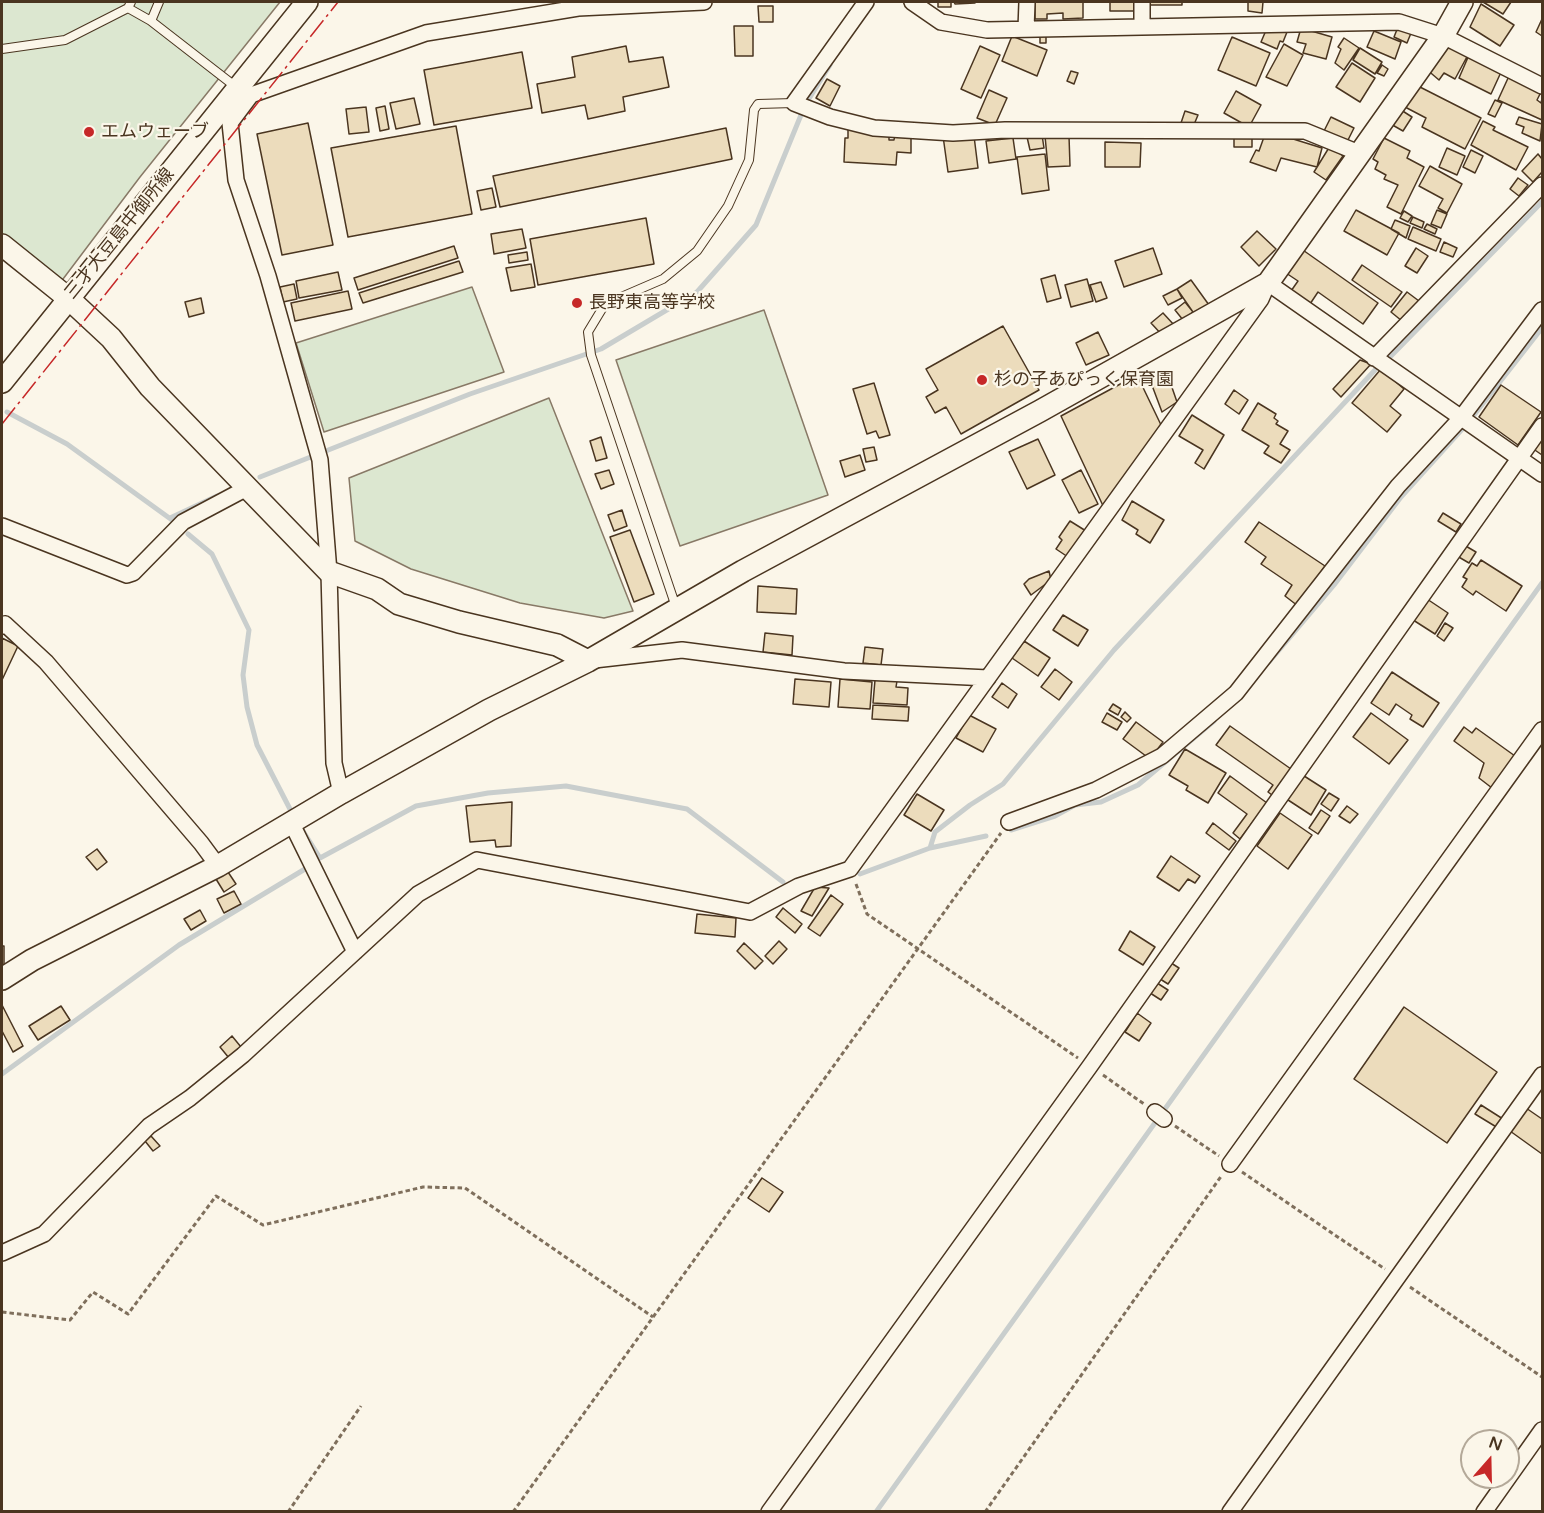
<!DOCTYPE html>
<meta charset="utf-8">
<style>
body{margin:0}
#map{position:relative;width:1544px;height:1513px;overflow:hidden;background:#fbf6e9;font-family:"Varela Round",sans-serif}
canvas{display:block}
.frame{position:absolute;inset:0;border:3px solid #4a3520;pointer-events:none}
.north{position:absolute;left:1460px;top:1429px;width:60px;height:60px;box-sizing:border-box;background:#fbf6e9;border:2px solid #b4a999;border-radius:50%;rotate:20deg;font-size:16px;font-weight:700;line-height:24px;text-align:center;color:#4a3520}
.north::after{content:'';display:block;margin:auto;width:21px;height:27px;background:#c62828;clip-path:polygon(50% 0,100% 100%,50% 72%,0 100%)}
</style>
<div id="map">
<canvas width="1544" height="1513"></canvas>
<div class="frame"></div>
<div class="north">N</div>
</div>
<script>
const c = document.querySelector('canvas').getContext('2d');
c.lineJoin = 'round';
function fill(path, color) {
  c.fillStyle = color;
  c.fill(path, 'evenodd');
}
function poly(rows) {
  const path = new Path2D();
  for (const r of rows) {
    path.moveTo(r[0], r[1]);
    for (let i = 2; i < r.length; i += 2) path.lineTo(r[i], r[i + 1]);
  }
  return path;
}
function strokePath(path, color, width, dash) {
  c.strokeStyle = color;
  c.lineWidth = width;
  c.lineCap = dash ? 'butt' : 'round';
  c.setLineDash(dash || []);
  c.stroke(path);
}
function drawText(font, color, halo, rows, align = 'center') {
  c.font = font + ' "Varela Round","Noto Sans JP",sans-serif';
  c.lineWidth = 4.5;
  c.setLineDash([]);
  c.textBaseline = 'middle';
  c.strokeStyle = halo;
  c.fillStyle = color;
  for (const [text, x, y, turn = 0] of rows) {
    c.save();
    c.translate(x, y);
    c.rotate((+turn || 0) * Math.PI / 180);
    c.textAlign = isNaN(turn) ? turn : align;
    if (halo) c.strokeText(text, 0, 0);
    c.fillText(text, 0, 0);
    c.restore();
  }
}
const green = poly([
 [2,2,280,2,140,177,60,283,2,237,2,2],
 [472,287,504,372,324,432,296,343,472,287],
 [764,310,828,495,680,546,616,360,764,310],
 [549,398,633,611,604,618,520,603,411,569,355,541,349,478,549,398]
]);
const stream = poly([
 [807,102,830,65],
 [1391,356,1542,202],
 [7,412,67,444,172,520],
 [1474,415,1542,328],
 [260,477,470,394,601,349,697,292,756,225,801,115],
 [170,518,217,496],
 [188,534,212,554,249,630,243,675,247,707,257,745,292,813],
 [1269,662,1334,585,1401,497,1464,427],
 [1011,830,1055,816,1075,805,1101,802,1138,785,1214,721],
 [303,831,320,858,416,806,488,793,566,786,687,809,783,882],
 [930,848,935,832,970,805,1003,784,1114,650,1375,370],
 [860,874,930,848,986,836],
 [2,1074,179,945,305,869],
 [876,1512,1542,583]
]);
const building = poly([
 [938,2,951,2,951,7,938,7,938,2],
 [954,2,975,2,975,3,955,4,954,2],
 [1035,2,1083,2,1083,18,1063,19,1063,13,1047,14,1047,19,1035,19,1035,2],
 [1110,2,1135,2,1135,11,1110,11,1110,2],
 [1150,2,1182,2,1182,5,1150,5,1150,2],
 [1248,2,1263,2,1262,13,1248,11,1248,2],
 [1483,2,1511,2,1503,14,1483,2],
 [1481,4,1514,25,1500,46,1470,27,1481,4],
 [758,6,773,6,773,22,759,22,758,6],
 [1542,19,1542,36,1536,32,1542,19],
 [734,26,753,26,753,56,735,56,734,26],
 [1289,27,1283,42,1280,41,1277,49,1261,42,1267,28,1289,27],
 [1398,27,1411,33,1407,43,1394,37,1398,27],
 [1301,28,1332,37,1326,59,1303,53,1306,44,1297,42,1301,28],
 [1374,31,1401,42,1395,59,1367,47,1374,31],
 [1012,36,1047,50,1037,76,1002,61,1012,36],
 [1040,36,1046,36,1046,43,1040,43,1040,36],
 [1232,37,1270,53,1256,86,1218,70,1232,37],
 [1344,38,1359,48,1344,70,1335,63,1341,49,1338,47,1344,38],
 [1442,41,1469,53,1455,79,1444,73,1439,80,1425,68,1442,41],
 [1284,44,1303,55,1287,86,1266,77,1284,44],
 [626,46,629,62,663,57,669,87,623,97,625,111,588,119,585,105,542,113,537,84,575,77,572,57,626,46],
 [980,46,1000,55,981,98,961,89,980,46],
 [1360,48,1382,62,1375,74,1353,60,1360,48],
 [522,52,532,108,434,125,424,70,522,52],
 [1469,55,1502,70,1491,94,1459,78,1469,55],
 [1352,63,1375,78,1360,102,1336,87,1352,63],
 [1382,65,1388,69,1384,76,1377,73,1382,65],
 [1071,71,1078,73,1074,84,1067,81,1071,71],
 [1509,76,1541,92,1537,100,1541,103,1542,99,1542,120,1498,100,1509,76],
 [827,79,840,86,830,106,816,98,827,79],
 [1416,85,1481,118,1465,149,1422,127,1426,118,1405,107,1416,85],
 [989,90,1007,98,995,125,977,118,989,90],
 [1236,91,1261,105,1249,127,1224,113,1236,91],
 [414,98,420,124,396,129,390,103,414,98],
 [1495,100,1502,103,1495,117,1488,114,1495,100],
 [385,106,389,129,380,131,376,108,385,106],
 [366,107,369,132,349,134,346,109,366,107],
 [1398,108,1412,117,1403,131,1389,123,1398,108],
 [1185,111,1198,115,1193,127,1181,123,1185,111],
 [1331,117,1354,128,1347,142,1324,131,1331,117],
 [1519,117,1542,124,1540,141,1522,133,1524,127,1516,124,1519,117],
 [1483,121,1495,127,1493,130,1528,147,1516,170,1471,145,1483,121],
 [308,123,333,245,282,255,257,134,308,123],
 [456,126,472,214,348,237,331,148,456,126],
 [726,128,732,159,500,207,493,176,726,128],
 [848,129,889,135,889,140,894,140,895,134,911,135,911,153,897,152,896,165,844,162,845,138,848,138,848,129],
 [1042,135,1044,148,1030,150,1027,137,1042,135],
 [943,136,974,136,978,168,948,172,943,136],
 [1045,136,1069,136,1070,166,1048,167,1045,136],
 [1264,137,1290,138,1322,148,1317,167,1281,158,1276,171,1250,162,1256,150,1259,151,1264,137],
 [1013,138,1016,159,989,163,986,141,1013,138],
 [1234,138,1252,138,1252,147,1234,147,1234,138],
 [1384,138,1410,151,1407,158,1424,167,1401,214,1387,207,1398,185,1384,179,1386,175,1375,169,1378,162,1373,159,1384,138],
 [1105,142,1141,143,1140,167,1105,167,1105,142],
 [1330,146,1343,156,1326,180,1314,172,1330,146],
 [1447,148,1465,156,1457,175,1439,167,1447,148],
 [1471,150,1483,156,1475,173,1463,167,1471,150],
 [1045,154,1049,190,1022,194,1017,157,1045,154],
 [1538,154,1542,159,1542,172,1533,182,1522,171,1538,154],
 [1430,166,1462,184,1447,213,1438,208,1443,199,1419,186,1430,166],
 [1518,178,1528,185,1519,196,1510,189,1518,178],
 [492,188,496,207,481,210,477,191,492,188],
 [1356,210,1399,233,1387,255,1344,231,1356,210],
 [1437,210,1447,214,1441,228,1431,224,1437,210],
 [1404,211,1412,216,1408,222,1400,218,1404,211],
 [1413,217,1424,222,1422,228,1410,223,1413,217],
 [646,218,654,264,538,285,530,239,646,218],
 [1395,220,1410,226,1406,238,1391,229,1395,220],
 [1427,224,1437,229,1435,234,1424,229,1427,224],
 [1413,227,1441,239,1436,251,1408,239,1413,227],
 [522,229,526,248,494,254,491,234,522,229],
 [1257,231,1276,249,1259,266,1241,247,1257,231],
 [1444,242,1457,248,1453,257,1440,252,1444,242],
 [454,246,458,258,358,290,354,278,454,246],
 [1153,248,1162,274,1124,287,1115,261,1153,248],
 [1300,248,1378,303,1363,324,1318,292,1310,304,1291,291,1298,281,1283,271,1300,248],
 [1416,248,1428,256,1417,273,1405,266,1416,248],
 [527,252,528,260,509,263,508,255,527,252],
 [459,261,463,272,363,303,359,293,459,261],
 [531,264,535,287,511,291,506,268,531,264],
 [1362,265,1402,292,1391,307,1352,280,1362,265],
 [338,272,342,290,299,298,296,281,338,272],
 [1055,275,1061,298,1047,302,1041,279,1055,275],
 [1087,279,1093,301,1071,307,1065,285,1087,279],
 [1191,280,1209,305,1195,315,1177,289,1191,280],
 [1101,282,1107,298,1096,302,1090,285,1101,282],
 [294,284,297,299,283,302,280,287,294,284],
 [1177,289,1182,298,1168,305,1163,296,1177,289],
 [348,291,352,309,295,321,291,303,348,291],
 [1407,292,1419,301,1402,321,1391,312,1407,292],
 [201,298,204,313,189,317,185,302,201,298],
 [1185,302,1193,312,1183,320,1175,310,1185,302],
 [1163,313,1175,326,1163,336,1151,323,1163,313],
 [1003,326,1039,390,961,434,946,407,935,413,926,397,938,390,926,369,1003,326],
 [1098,332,1109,355,1086,365,1076,343,1098,332],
 [1360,360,1371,364,1341,397,1333,389,1360,360],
 [1381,369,1404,389,1390,406,1401,415,1387,432,1352,403,1381,369],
 [1167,373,1177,402,1162,412,1150,380,1167,373],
 [1137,375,1162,427,1105,510,1061,416,1137,375],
 [874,383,890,435,879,438,876,431,867,434,853,389,874,383],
 [1501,385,1541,412,1518,445,1479,417,1501,385],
 [1234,390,1248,400,1239,414,1225,404,1234,390],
 [1258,403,1276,414,1274,418,1278,421,1276,424,1288,431,1280,444,1290,450,1281,463,1264,453,1269,446,1242,430,1258,403],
 [1192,415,1224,435,1204,469,1195,463,1203,450,1179,436,1192,415],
 [1542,434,1542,455,1532,448,1542,434],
 [601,437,607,458,596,461,590,441,601,437],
 [1038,439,1055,475,1027,489,1009,452,1038,439],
 [874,447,877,460,866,462,863,449,874,447],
 [860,455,865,470,845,477,840,461,860,455],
 [609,470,614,484,601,489,595,474,609,470],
 [1081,470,1098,504,1079,513,1062,480,1081,470],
 [1132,501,1164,520,1150,543,1136,534,1138,530,1122,520,1132,501],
 [622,510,627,526,614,531,608,515,622,510],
 [1443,513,1461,524,1456,532,1438,521,1443,513],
 [1070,521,1086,531,1068,557,1056,549,1062,540,1059,537,1070,521],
 [1259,522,1325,566,1298,606,1285,596,1292,585,1261,564,1266,557,1245,542,1259,522],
 [630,530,654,594,634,602,610,537,630,530],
 [1464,545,1476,552,1469,563,1457,556,1464,545],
 [1481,560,1522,586,1506,611,1476,591,1473,595,1462,587,1467,579,1463,577,1472,563,1477,566,1481,560],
 [1049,571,1051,580,1031,595,1024,584,1029,579,1049,571],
 [758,586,797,589,796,614,757,612,758,586],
 [1424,597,1448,613,1435,634,1410,618,1424,597],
 [1063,615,1088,630,1078,646,1053,630,1063,615],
 [1445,623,1453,628,1444,641,1437,636,1445,623],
 [765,633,793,636,792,655,763,652,765,633],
 [2,638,18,646,2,680,2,638],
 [1024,641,1050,658,1038,676,1012,658,1024,641],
 [865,647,883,649,881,665,863,663,865,647],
 [1055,669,1072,682,1059,700,1041,687,1055,669],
 [1392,672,1439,703,1423,727,1410,719,1412,715,1396,704,1389,715,1371,703,1392,672],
 [795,679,831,682,829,707,793,704,795,679],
 [840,679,872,682,870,709,838,707,840,679],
 [875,680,897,681,896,687,908,688,907,705,873,703,875,680],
 [1002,683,1017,694,1008,708,992,697,1002,683],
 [1113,704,1121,709,1118,715,1109,710,1113,704],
 [873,705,909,707,908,721,872,719,873,705],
 [1125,712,1131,718,1127,722,1121,717,1125,712],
 [1107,713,1122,722,1117,730,1102,722,1107,713],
 [1371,713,1408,740,1389,764,1353,737,1371,713],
 [969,715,996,729,983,752,956,738,969,715],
 [1136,722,1163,742,1150,759,1123,739,1136,722],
 [1230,726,1291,769,1272,795,1268,792,1273,785,1216,745,1230,726],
 [1464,727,1472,733,1476,728,1515,756,1492,788,1479,778,1484,763,1454,741,1464,727],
 [1185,749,1226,773,1208,803,1186,790,1188,786,1169,775,1185,749],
 [1301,774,1326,790,1311,815,1285,798,1301,774],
 [1230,776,1267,803,1240,839,1233,833,1247,814,1218,793,1230,776],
 [1329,793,1339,799,1331,811,1321,804,1329,793],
 [917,794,944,810,931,831,904,815,917,794],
 [512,802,511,846,496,847,495,840,470,842,466,806,512,802],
 [1347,806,1358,814,1350,823,1339,816,1347,806],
 [1321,810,1330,816,1318,834,1309,828,1321,810],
 [1280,813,1312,835,1288,869,1257,846,1280,813],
 [1213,823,1236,841,1229,850,1206,833,1213,823],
 [97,849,107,862,97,870,86,857,97,849],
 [1171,856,1200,876,1195,883,1188,879,1179,891,1157,877,1171,856],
 [228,872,236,884,224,892,216,879,228,872],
 [815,887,829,888,812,916,801,911,815,887],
 [234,891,241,904,224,913,217,899,234,891],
 [831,895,843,904,820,936,808,928,831,895],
 [783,908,802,924,795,933,776,917,783,908],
 [200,910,206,921,191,930,184,919,200,910],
 [697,914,736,918,735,937,695,933,697,914],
 [1130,931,1155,947,1143,965,1119,950,1130,931],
 [779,941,787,949,773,964,765,956,779,941],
 [744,943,763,961,755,969,737,951,744,943],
 [2,946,4,946,4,976,2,976,2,946],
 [1168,961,1179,968,1168,984,1157,977,1168,961],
 [1154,981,1168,990,1161,1000,1147,991,1154,981],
 [2,1005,23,1046,13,1052,2,1031,2,1005],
 [61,1006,70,1020,38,1040,29,1026,61,1006],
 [1404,1007,1497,1072,1447,1143,1354,1079,1404,1007],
 [1137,1013,1151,1023,1139,1041,1125,1032,1137,1013],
 [232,1036,241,1047,229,1058,220,1047,232,1036],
 [1481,1105,1503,1119,1498,1128,1475,1114,1481,1105],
 [1526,1108,1542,1119,1542,1154,1510,1131,1526,1108],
 [151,1136,160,1146,153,1151,145,1141,151,1136],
 [762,1178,783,1192,769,1212,748,1198,762,1178]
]);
const path = poly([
 [856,884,867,914,1078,1058],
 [1103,1075,1144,1104],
 [1175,1126,1219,1156],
 [1242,1172,1385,1269],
 [1410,1287,1542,1377],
 [2,1312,70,1320,93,1292,128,1314,216,1196,263,1225,423,1187,465,1188,653,1317],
 [288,1512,361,1406],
 [513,1512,1001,833],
 [985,1512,1222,1175]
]);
const lane = poly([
 [128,8,151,21,236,87],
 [151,21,159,2],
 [2,49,65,40,128,8,131,2],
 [676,607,591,355,588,332,605,304,663,279,697,251,728,206,749,160,754,110,758,104,794,103]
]);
const street = poly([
 [866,2,794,103,830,117,874,128,953,133,1005,130,1305,131,1359,153],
 [912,2,941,22,987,30,1399,22,1443,36,1542,86],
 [1142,26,1142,2],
 [1026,29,1027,2],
 [244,92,251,95,426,33,578,8,704,2],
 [251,95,230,123,236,180,268,276,320,460,329,572,334,763,341,793],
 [1374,358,1542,185],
 [2,526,127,575,133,573,183,522,247,488],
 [2,626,5,624,46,662,201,843,218,866],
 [594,660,682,650,844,671,988,678],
 [291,822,355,952],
 [1009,822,1096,790,1162,756,1236,693,1398,486,1461,418,1542,310],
 [1155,1112,1164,1119],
 [1230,1164,1542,730],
 [2,1253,44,1234,149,1126,190,1098,243,1055,418,894,477,860,750,912,799,886,850,869,1261,299,1268,283,1542,474],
 [769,1512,1090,1066,1542,426],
 [1230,1512,1542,1075],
 [1484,1512,1542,1430]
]);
const secondary = poly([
 [2,245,68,298,111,338,150,387,329,572,377,589,399,604,459,622,557,645,588,661],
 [2,382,307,2],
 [2,979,32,960,218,866,341,793,489,710,588,661,743,571,1040,411,1268,283,1443,36,1462,2]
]);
const power = poly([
 [2,424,338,2]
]);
const markers = [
 [89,132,6,"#c62828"],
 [577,303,6,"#c62828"],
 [982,380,6,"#c62828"]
];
const poiNames = [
 ["エムウェーブ",101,132],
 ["長野東高等学校",589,303],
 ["杉の子あぴっく保育園",994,380]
];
const streetNames = [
 ["三才大豆島中御所線",120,234,-51]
];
fill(green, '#dce7d0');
strokePath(green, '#887966', 1.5);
strokePath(stream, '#c9cecd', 5);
fill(building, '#ecdcbc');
strokePath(building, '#4a3520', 1.5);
strokePath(lane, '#4a3520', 10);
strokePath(street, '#4a3520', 18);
strokePath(secondary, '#4a3520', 24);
strokePath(path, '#7f6f5c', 3, [4.5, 3]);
strokePath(lane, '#fbf6e9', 8);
strokePath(street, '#fbf6e9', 15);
strokePath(secondary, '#fbf6e9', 21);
strokePath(power, '#c62828', 1.5, [21, 4.5, 3, 4.5]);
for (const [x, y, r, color] of markers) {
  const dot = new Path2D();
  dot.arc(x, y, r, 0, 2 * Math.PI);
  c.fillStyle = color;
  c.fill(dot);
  strokePath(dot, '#fbf6e9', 2);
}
drawText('18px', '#4a3520', '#fbf6e9', poiNames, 'left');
drawText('18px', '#4a3520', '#fbf6e9', streetNames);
</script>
